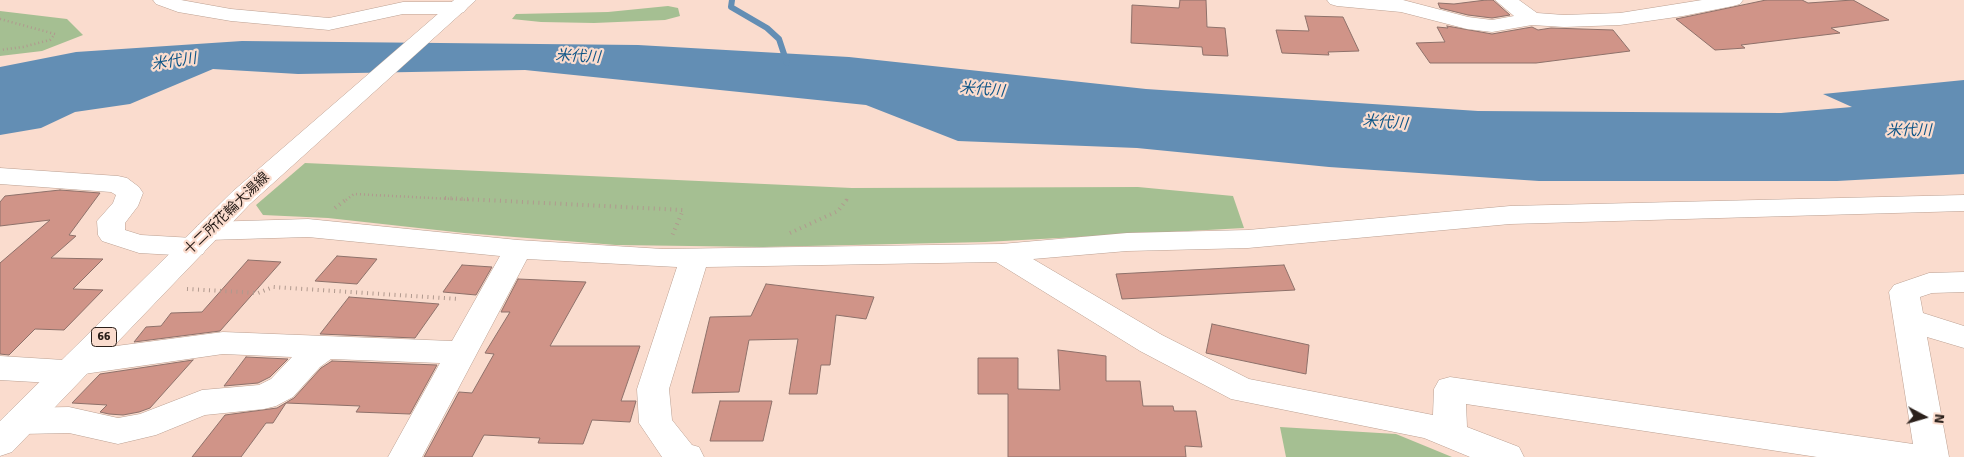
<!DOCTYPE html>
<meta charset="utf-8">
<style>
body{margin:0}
#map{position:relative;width:1964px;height:457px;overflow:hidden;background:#fadcce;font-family:Signika,sans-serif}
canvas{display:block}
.north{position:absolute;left:1899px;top:392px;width:50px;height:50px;-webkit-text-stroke:4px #fadcce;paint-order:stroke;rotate:96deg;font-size:14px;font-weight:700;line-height:20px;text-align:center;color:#2b201b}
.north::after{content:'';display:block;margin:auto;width:18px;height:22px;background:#2b201b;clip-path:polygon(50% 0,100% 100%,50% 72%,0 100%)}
</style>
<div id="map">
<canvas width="1964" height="457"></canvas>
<div class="north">N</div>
</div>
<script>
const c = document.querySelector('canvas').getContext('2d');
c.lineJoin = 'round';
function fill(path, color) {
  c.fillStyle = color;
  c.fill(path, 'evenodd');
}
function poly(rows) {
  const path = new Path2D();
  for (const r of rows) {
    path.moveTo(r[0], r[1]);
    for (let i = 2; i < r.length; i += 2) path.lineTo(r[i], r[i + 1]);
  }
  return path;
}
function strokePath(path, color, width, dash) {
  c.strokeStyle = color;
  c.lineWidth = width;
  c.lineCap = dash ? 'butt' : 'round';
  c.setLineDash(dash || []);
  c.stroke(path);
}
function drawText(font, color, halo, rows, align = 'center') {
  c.font = font + ' Signika,"Noto Sans JP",sans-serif';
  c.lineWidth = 4.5;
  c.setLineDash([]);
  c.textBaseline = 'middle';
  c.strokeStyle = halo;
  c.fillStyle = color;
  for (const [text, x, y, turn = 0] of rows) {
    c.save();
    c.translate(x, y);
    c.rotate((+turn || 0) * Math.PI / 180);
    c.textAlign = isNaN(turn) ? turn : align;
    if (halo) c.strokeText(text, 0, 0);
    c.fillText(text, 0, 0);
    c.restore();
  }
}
const green = poly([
 [668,6,678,8,680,16,665,20,594,23,541,22,512,19,516,14,608,12],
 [0,11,67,19,83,35,42,51,0,56],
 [305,163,852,188,1138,187,1233,196,1244,228,985,242,763,247,616,245,464,233,328,218,263,215,256,205],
 [1280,427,1396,434,1452,457,1286,457]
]);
const water = poly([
 [242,41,638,45,849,57,1146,89,1478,111,1781,113,1852,107,1823,94,1964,80,1964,174,1837,181,1539,181,1329,167,1137,148,958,141,866,105,525,70,298,74,213,69,130,104,75,112,41,128,0,135,0,67,76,52]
]);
const stream = poly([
 [732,0,731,7,767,28,779,39,787,63]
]);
const building = poly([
 [1180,0,1206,0,1207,27,1225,28,1228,56,1203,55,1202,47,1131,43,1132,5,1179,8,1180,0],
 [1486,0,1493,0,1510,15,1492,18,1468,15,1440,8,1438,3,1454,4,1486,0],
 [1766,0,1802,0,1808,3,1853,0,1889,20,1831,28,1840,33,1741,45,1745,48,1715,50,1676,19,1766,0],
 [1305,16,1343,17,1359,51,1328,52,1329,55,1282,53,1276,30,1309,31,1305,16],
 [1447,26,1492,34,1532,27,1538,30,1551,28,1613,30,1630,51,1536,63,1430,63,1416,43,1445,42,1437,27,1448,28,1447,26],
 [60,190,100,193,69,235,76,236,51,258,103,259,73,289,103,290,64,330,35,329,9,355,0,354,0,263,50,220,0,226,0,202,5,196,60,190],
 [337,256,377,259,357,284,315,281,337,256],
 [248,260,281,262,220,331,134,342,146,327,161,326,171,313,202,312,248,260],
 [462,265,492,267,476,295,443,292,462,265],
 [1284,265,1295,290,1122,299,1116,274,1284,265],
 [518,279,586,282,550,346,640,346,621,401,636,401,630,422,592,420,583,444,538,443,540,438,484,435,472,457,424,457,459,392,472,393,494,354,485,353,510,312,501,312,518,279],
 [766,284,874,297,866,319,836,315,830,365,821,365,817,394,789,394,798,339,749,340,739,392,692,393,710,317,751,316,766,284],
 [349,297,439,304,415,338,320,334,349,297],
 [1212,324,1309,345,1306,374,1206,353,1212,324],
 [1058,350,1106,356,1106,381,1140,381,1143,406,1173,406,1174,411,1196,411,1202,447,1185,446,1186,457,1008,457,1008,394,978,394,978,358,1018,358,1018,389,1060,390,1058,350],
 [246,357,288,359,270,377,258,383,224,386,246,357],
 [193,360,150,408,139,412,123,415,109,414,100,412,107,405,72,403,100,374,193,360],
 [332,361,437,365,410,414,356,412,360,406,286,403,273,423,266,423,241,457,192,457,225,415,277,408,294,398,321,368,332,361],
 [720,401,772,401,763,441,710,441,720,401]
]);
const pathFar1 = poly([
 [0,19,55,34,50,40,23,47,0,50],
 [346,200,354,194,471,200],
 [847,200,848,198]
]);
const path = poly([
 [445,198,683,210,672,236],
 [335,208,348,198],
 [790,233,838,211,848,198],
 [187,289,258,293,273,287,459,299]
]);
const minor = poly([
 [153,0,181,0,231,9,329,18,403,2,457,2,464,4,467,8,464,12,457,14,403,14,329,30,231,21,178,12,156,4,153,0],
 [1327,0,1403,0,1468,17,1492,20,1514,16,1495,0,1519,0,1537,13,1564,15,1620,13,1702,0,1743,0,1740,4,1733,6,1683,16,1620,25,1564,27,1532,25,1492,32,1467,29,1401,12,1337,6,1330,4,1327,0],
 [0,168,118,176,127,178,139,187,143,193,138,206,125,223,125,230,141,235,193,238,203,240,207,247,203,254,193,256,139,253,102,241,98,235,97,221,113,203,116,195,111,192,0,184,0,168],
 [1964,195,1964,211,1510,224,1248,248,1127,251,1033,259,1162,335,1249,379,1433,415,1434,389,1439,380,1450,377,1913,444,1889,292,1894,285,1929,273,1964,272,1964,292,1932,293,1920,297,1923,313,1964,326,1964,348,1927,337,1949,457,1817,457,1466,404,1467,427,1519,447,1524,457,1470,457,1424,438,1231,399,1140,351,996,262,706,267,669,389,672,420,692,445,699,447,704,457,662,457,639,423,637,389,677,267,527,259,422,457,388,457,440,363,331,359,320,367,293,397,276,406,264,409,205,415,156,435,118,444,69,433,21,434,9,430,4,421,9,412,21,408,69,407,118,418,140,414,202,390,259,385,271,379,292,357,223,354,84,374,80,380,69,384,0,380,0,356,64,360,67,355,78,351,223,332,452,341,500,256,308,237,208,240,198,237,194,231,198,225,208,222,308,219,518,240,663,249,1001,244,1127,233,1248,230,1510,206,1964,195]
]);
const major = poly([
 [454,0,476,0,250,204,12,452,0,456,0,421,232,192,454,0]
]);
const shields = [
 [104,337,25]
];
const shieldNames = [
 ["66",104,337]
];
const streetNames = [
 ["十二所花輪大湯線",227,214,-44]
];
const waterNames = [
 ["米代川",578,57,3],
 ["米代川",174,62,-8],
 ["米代川",982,90,5],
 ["米代川",1385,123,5],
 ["米代川",1909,131]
];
fill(green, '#a5bf92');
fill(water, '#638eb4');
strokePath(stream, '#638eb4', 6);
fill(building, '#d09488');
strokePath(building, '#8e716a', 1);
strokePath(minor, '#bba092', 1);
strokePath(major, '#bba092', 1);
strokePath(pathFar1, '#b0998e', 2.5, [1, 3]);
strokePath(path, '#b0998e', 4, [1, 4.5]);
fill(minor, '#fff');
fill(major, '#fff');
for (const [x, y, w] of shields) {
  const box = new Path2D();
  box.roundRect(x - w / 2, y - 9.5, w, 19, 4);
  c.fillStyle = '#fadcce';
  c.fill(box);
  strokePath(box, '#2b201b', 1);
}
drawText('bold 12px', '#2b201b', null, shieldNames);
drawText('14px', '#2b201b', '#fadcce', streetNames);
drawText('italic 15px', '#0e5587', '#fadcce', waterNames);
</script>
